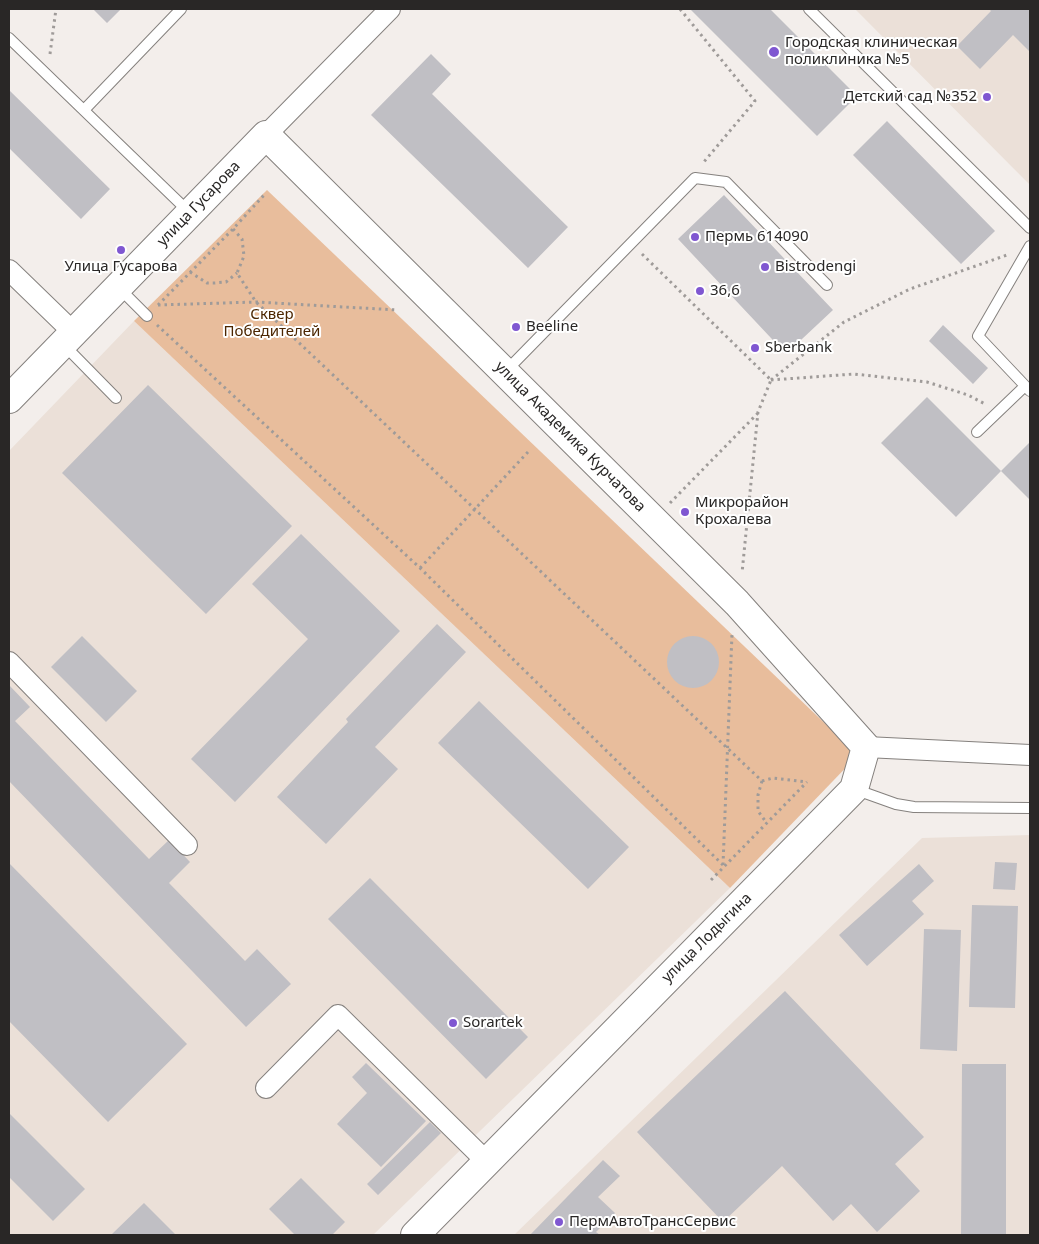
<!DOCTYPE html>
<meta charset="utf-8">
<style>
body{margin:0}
#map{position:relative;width:1039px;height:1244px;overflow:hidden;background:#f3eeeb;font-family:"Noto Sans",sans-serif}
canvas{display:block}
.frame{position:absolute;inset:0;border:10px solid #292726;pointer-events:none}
</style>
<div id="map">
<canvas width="1039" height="1244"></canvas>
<div class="frame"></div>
</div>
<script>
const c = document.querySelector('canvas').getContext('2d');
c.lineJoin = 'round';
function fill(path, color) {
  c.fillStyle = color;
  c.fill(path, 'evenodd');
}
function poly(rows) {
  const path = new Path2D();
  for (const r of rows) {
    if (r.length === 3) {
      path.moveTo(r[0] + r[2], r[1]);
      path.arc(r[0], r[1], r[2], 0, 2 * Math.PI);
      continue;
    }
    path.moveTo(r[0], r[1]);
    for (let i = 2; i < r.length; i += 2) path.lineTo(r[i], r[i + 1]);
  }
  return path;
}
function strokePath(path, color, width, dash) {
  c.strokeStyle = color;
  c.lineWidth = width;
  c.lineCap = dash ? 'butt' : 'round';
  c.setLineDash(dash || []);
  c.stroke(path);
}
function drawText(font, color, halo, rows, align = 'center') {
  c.font = font + ' "Noto Sans",sans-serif';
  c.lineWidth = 4;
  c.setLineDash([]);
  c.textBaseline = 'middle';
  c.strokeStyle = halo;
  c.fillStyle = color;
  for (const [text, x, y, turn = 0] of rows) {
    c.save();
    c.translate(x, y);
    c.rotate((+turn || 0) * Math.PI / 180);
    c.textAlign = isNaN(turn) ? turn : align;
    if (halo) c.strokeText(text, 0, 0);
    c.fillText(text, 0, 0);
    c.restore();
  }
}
const built = poly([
 [855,9,1030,9,1030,185],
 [134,321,730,888,373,1235,9,1235,9,451],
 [1030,835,1030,1235,514,1235,922,838]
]);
const green = poly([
 [267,190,858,755,730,888,134,321]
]);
const building = poly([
 [93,9,121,9,107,23],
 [690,9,770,9,857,96,817,136],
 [989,9,1030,9,1030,52,1013,35,980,69,957,46,991,11],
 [431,54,451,74,432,94,568,227,528,268,371,115],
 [9,90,110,189,81,219,9,148],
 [887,121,995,231,961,264,853,155],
 [724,195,833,310,786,354,678,239],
 [943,325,988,368,973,384,929,341],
 [148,385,292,526,206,614,62,473],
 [927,397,1001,471,956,517,881,443],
 [1030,442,1030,500,1001,471],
 [301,534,400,631,235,802,191,759,308,639,252,584],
 [437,624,466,652,375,747,398,769,326,844,277,797,348,722,346,719],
 [693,662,26],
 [82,636,137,691,106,722,51,667],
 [9,685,30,707,15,721,149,859,169,840,190,862,169,883,245,961,257,949,291,984,246,1027,9,781],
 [479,701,629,847,588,889,438,743],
 [995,862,1017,863,1015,890,993,889],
 [9,863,187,1044,108,1122,9,1021],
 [919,864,934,881,912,901,924,914,867,966,839,935],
 [370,878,528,1037,486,1079,328,919],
 [972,905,1018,906,1015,1008,969,1007],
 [924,929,961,930,957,1051,920,1049],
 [785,991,924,1137,895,1164,920,1191,877,1232,851,1204,833,1221,782,1166,723,1222,637,1132],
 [366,1063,426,1121,381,1167,337,1124,367,1093,352,1077],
 [962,1064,1006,1064,1006,1235,961,1235],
 [9,1113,85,1189,53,1221,9,1177],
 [430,1122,441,1133,378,1195,367,1184],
 [603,1160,620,1176,598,1197,615,1213,596,1232,600,1235,530,1235],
 [301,1178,345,1222,332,1235,295,1235,269,1209],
 [144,1203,176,1235,111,1235]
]);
const path = poly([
 [680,9,755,101,703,163],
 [50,54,56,9],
 [233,229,242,239,244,256,237,273,256,302,762,781],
 [642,254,771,380,758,412,742,573],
 [190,272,207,283,214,283,226,282,237,273],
 [158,305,233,229,265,194],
 [158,305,256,302,397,310],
 [157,325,420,568,723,865],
 [771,380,844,322,910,289,1007,255],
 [771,380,854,374,927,382,968,395,985,404],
 [670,503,758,413],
 [420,568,528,452],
 [762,781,773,778,807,782],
 [762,781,758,795,758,811,766,822],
 [723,865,732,634],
 [711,880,807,782]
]);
const lane = poly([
 [809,9,1030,228],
 [9,38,190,213],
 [84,110,181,9],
 [1030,246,978,336,1030,391],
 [119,288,147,316],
 [64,345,116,398],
 [505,372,695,178,726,182,827,285],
 [977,432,1025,386],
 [854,789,896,804,914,807,1030,808]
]);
const street = poly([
 [266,135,390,9],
 [9,270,74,333],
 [9,662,187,845],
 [866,747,1030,755],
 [266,1088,338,1015,487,1162]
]);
const secondary = poly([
 [9,399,266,135,737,603,866,747,854,789,415,1235]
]);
const markers = [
 [774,52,6,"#7f57d1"],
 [987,97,5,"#7f57d1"],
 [695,237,5,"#7f57d1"],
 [121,250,5,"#7f57d1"],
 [765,267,5,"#7f57d1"],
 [700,291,5,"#7f57d1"],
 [516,327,5,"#7f57d1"],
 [755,348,5,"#7f57d1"],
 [685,512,5,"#7f57d1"],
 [453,1023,5,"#7f57d1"],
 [559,1222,5,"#7f57d1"]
];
const poiNames = [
 ["Городская клиническая",785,43],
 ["поликлиника №5",785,60],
 ["Детский сад №352",977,97,"right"],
 ["Пермь 614090",705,237],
 ["Улица Гусарова",121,267,"center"],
 ["Bistrodengi",775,267],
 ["36,6",710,291],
 ["Beeline",526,327],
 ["Sberbank",765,348],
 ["Микрорайон",695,503],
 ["Крохалева",695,520],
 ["Sorartek",463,1023],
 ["ПермАвтоТрансСервис",569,1222]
];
const streetNames = [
 ["улица Гусарова",199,204,-46],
 ["улица Академика Курчатова",570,437,45],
 ["улица Лодыгина",707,938,-45]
];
const parkNames = [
 ["Сквер",272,315],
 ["Победителей",272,332]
];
fill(built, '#ebe0d8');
fill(green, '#e8bd9c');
fill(building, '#c0bfc4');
strokePath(lane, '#85817e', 12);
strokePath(street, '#85817e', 22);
strokePath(secondary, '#85817e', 30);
strokePath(path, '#9f9b99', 3, [2.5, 4]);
strokePath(lane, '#fff', 10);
strokePath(street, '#fff', 20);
strokePath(secondary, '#fff', 28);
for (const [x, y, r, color] of markers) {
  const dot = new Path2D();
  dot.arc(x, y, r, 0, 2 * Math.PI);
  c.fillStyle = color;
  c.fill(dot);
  strokePath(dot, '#fff', 2);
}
drawText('15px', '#292726', '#fff', poiNames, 'left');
drawText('15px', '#292726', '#fff', streetNames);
drawText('15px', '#4c2600', '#fff', parkNames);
</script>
